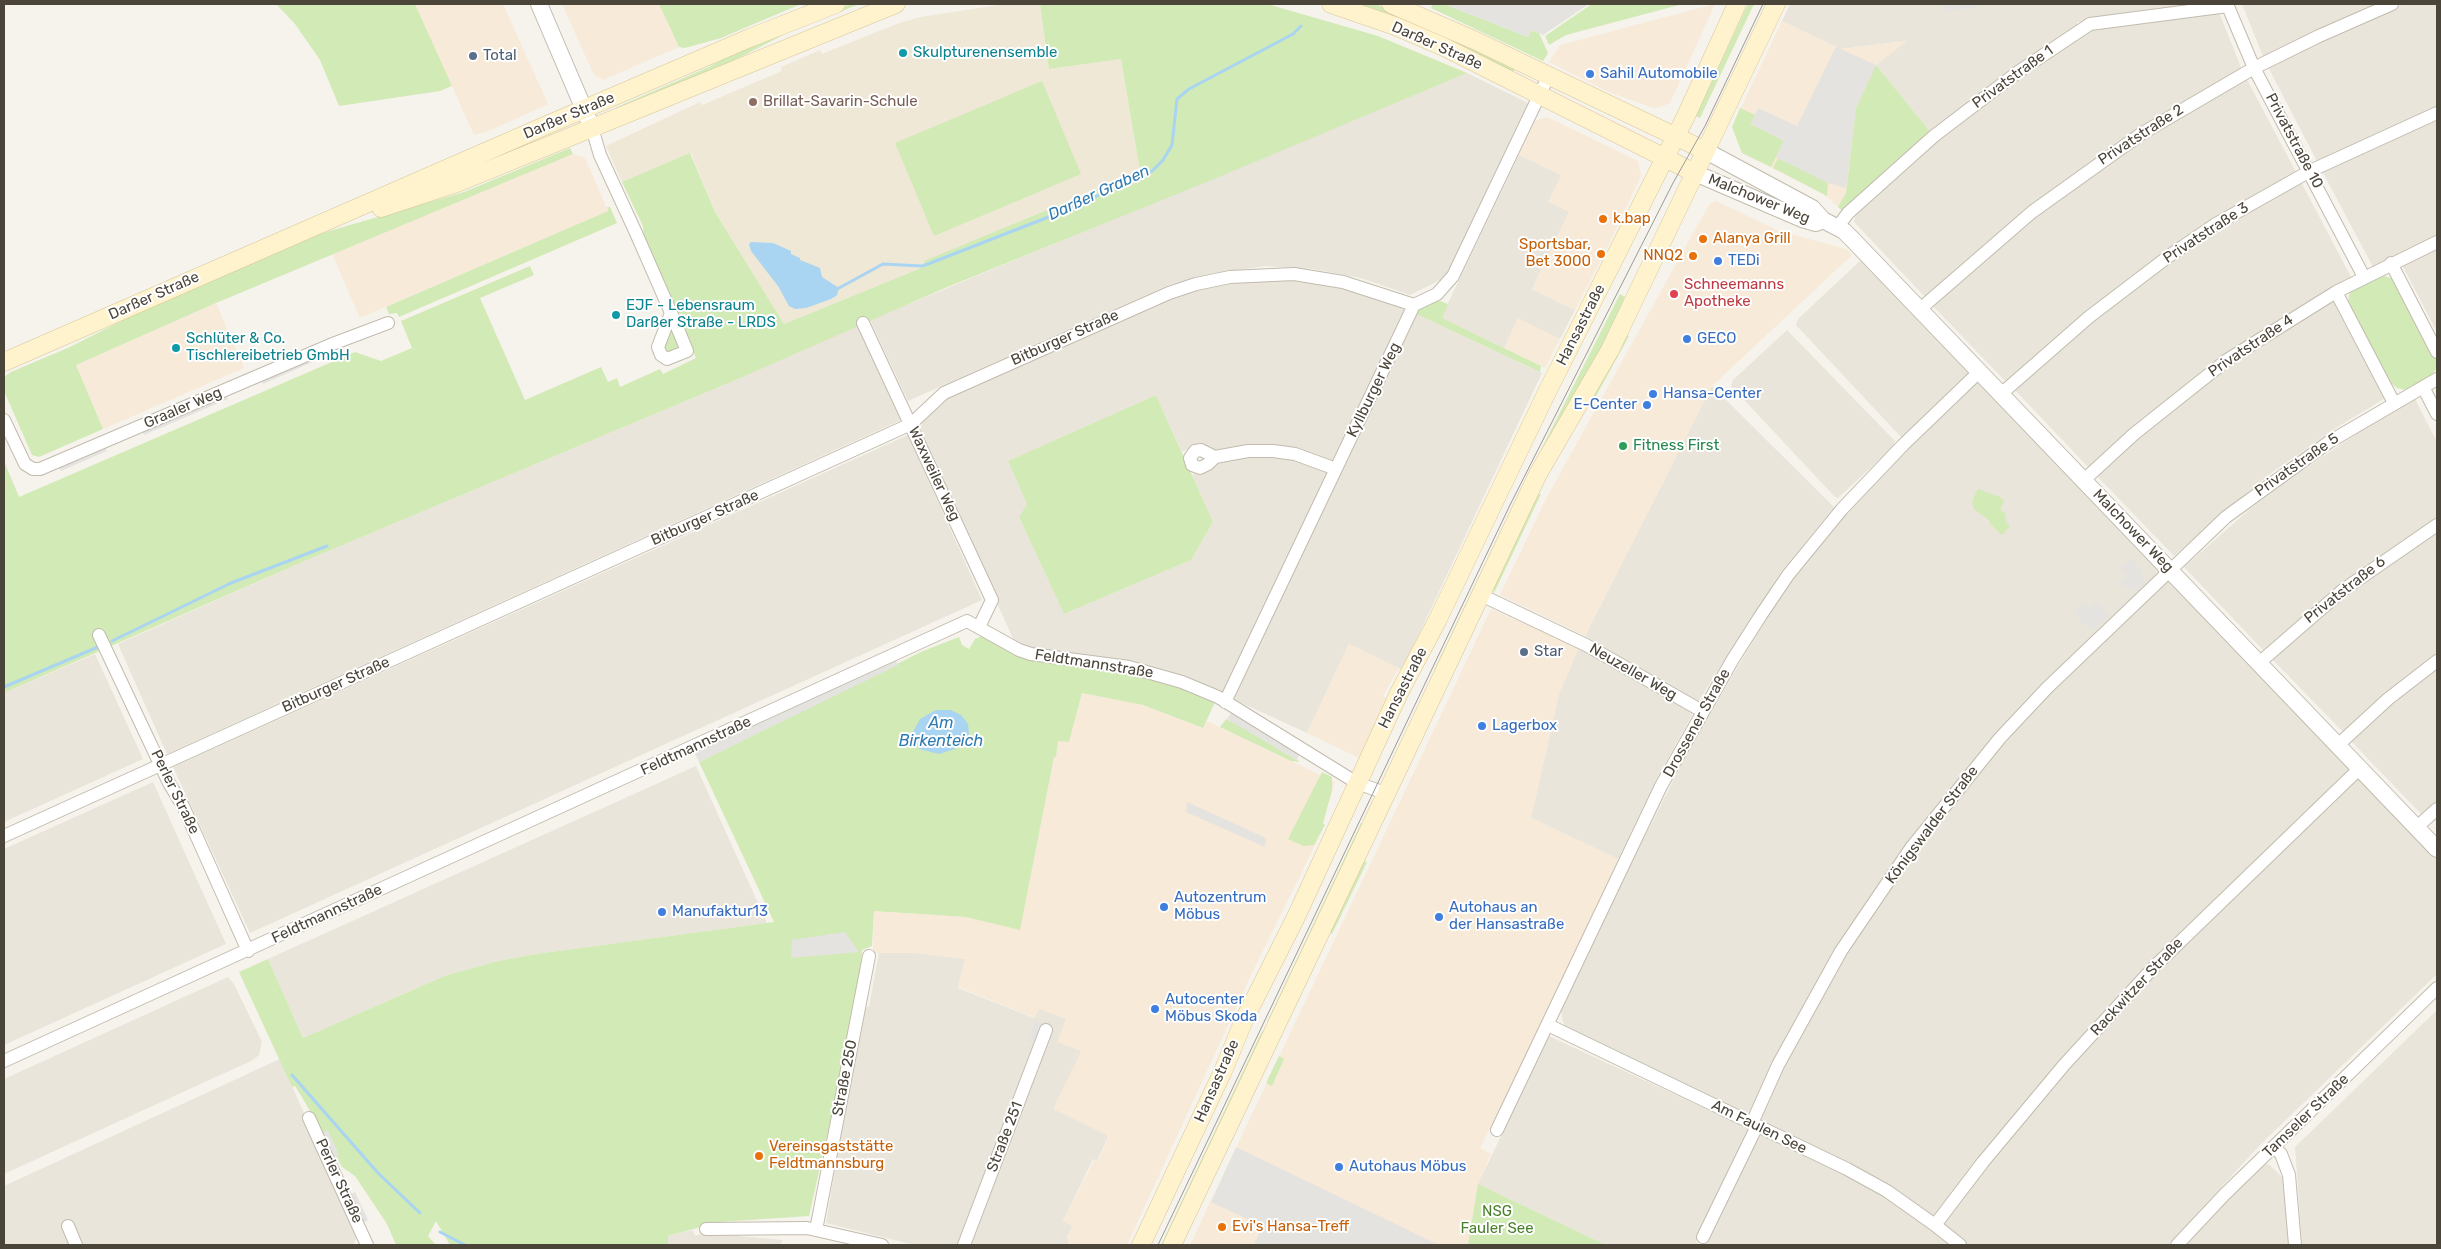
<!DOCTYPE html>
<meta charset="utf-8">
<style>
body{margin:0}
#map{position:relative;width:2441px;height:1249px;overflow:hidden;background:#f6f3ec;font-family:Rubik,sans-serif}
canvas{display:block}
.frame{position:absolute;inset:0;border:5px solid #4b4439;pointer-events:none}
</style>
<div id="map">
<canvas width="2441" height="1249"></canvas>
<div class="frame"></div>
</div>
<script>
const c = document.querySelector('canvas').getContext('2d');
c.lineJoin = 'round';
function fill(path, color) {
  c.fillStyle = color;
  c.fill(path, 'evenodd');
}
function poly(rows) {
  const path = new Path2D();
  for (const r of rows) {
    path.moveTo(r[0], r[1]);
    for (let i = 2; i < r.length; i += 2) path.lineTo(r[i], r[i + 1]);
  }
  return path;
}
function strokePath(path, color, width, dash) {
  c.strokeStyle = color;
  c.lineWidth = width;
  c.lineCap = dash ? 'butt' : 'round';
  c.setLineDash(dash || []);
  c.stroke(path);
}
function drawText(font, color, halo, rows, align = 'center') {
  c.font = font + ' Rubik,sans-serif';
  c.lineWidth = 4;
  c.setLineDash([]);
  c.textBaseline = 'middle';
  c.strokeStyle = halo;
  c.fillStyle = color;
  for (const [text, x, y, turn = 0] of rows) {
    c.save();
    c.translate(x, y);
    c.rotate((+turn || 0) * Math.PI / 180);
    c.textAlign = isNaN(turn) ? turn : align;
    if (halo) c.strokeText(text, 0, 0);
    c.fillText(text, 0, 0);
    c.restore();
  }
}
const residential = poly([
 [1790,4,2216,4,2217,6,2077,22,2077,29,1932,134,1876,65,1906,41,1840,49,1782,21],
 [2242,4,2384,4,2264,59],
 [2404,4,2437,4,2437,109,2318,163,2267,65],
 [2219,12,2242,70,2169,112,1927,299,1854,222,1856,213,1958,122,2092,27],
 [1467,73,1528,103,1446,277,1410,295,1361,278,1313,269,1265,266,1210,274,1171,284,908,401,870,320],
 [2245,76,2297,174,2249,201,2008,384,1931,304,1975,264,2092,171],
 [2437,116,2437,238,2373,267,2321,169],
 [1519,155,1561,175,1569,212,1532,289,1575,310,1560,339,1518,319,1504,348,1441,318],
 [2300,180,2352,279,2305,306,2090,469,2013,388,2056,349,2197,241],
 [2437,245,2437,332,2400,261],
 [1862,259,1969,370,1968,374,1903,437,1900,436,1796,325,1798,319],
 [1274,276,1323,280,1352,287,1405,305,1408,309,1335,463,1330,464,1319,458,1297,451,1273,448,1245,448,1217,451,1203,446,1195,446,1182,452,1156,395,1008,461,1027,504,1019,517,1064,614,1191,560,1213,522,1192,475,1211,468,1215,460,1219,458,1246,454,1274,454,1296,457,1328,468,1330,473,1223,692,1217,694,1156,671,1127,665,1030,652,1016,645,922,438,920,432,924,416,943,400,1154,303,1206,286],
 [2331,298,2384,399,2339,426,2274,471,2234,503,2174,556,2095,474,2208,378],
 [1416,314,1542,373,1402,670,1349,644,1307,733,1233,699],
 [858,325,901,420,167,754,118,644,307,560,738,379],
 [1787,330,1895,441,1893,447,1838,498,1835,497,1731,386,1733,380],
 [1977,381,2160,570,2160,573,1997,735,1954,785,1904,849,1751,1116,1565,1029,1560,1008,1561,1003,1689,749,1791,577,1845,512],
 [1712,386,1834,507,1781,572,1698,702,1585,636],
 [2415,399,2437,442,2437,521,2265,652,2184,567,2249,510,2294,476,2365,428],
 [908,435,982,600,250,933,173,767],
 [2437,529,2437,657,2345,734,2270,657,2317,614],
 [2169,579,2349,764,2350,770,2109,1008,1933,1218,1761,1125,1759,1119,1802,1030,1844,954,1911,852,2006,737],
 [1579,647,1691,711,1692,715,1657,778,1618,859,1531,818,1559,694],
 [95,654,143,759,4,822,4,693],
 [2437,666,2437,805,2424,817,2349,739],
 [696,766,767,923,536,954,498,961,447,975,303,1038,268,959],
 [2358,777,2437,856,2437,974,2260,1145,2168,1245,1966,1245,1944,1228,1942,1224,2016,1128,2117,1013],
 [153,782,226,944,4,1045,4,849],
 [879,952,918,953,965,959,958,988,1034,1018,1039,1008,1066,1019,1081,1051,1108,1137,1097,1161,1093,1159,1063,1221,1073,1226,1067,1236,1069,1245,914,1245,826,1223,862,1007,869,1007],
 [228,977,234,984,262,1042,259,1055,253,1060,4,1174,4,1079],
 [2437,1010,2437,1245,2302,1245,2295,1147],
 [1549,1036,1747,1128,1748,1135,1696,1242,1701,1245,1606,1245,1478,1184],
 [280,1059,358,1235,353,1245,4,1245,4,1186],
 [1761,1133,1885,1195,1952,1245,1703,1245,1755,1136],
 [2266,1164,2270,1165,2283,1178,2289,1245,2184,1245,2261,1165],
 [692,1230,695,1236,704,1233,783,1240,780,1245,668,1245,668,1236]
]);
const commercial = poly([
 [415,4,503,4,548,104,489,131,474,135],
 [562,4,659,4,679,47,603,80,594,75],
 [1715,4,1670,103,1660,107,1653,108,1609,92,1549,62,1560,45],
 [1782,21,1840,49,1907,41,1876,65,1932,134,1844,212,1822,193,1742,153,1732,127],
 [1547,117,1638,161,1641,176,1608,246,1575,310,1532,289,1569,212,1548,202,1561,175,1519,155,1535,121],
 [573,154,585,158,608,211,360,318,332,254],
 [1716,201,1779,231,1846,249,1852,255,1712,386,1585,636,1500,595,1547,497,1697,226,1710,204],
 [216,303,244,368,103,429,76,365],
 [1518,318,1560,339,1545,368,1504,348],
 [1491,609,1579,647,1559,694,1531,818,1618,859,1550,1008,1480,1148,1491,1154,1478,1184,1468,1245,1190,1245],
 [1349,644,1399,668,1383,696,1387,699,1359,758,1307,733],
 [1082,693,1143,705,1202,728,1207,721,1335,782,1318,839,1252,973,1127,1245,1069,1245,1067,1236,1073,1226,1063,1221,1094,1160,1098,1161,1109,1136,1053,1109,1081,1051,1057,1042,1066,1019,1039,1009,1035,1018,958,987,965,959,918,953,873,953,874,911,966,917,1020,929,1054,757,1056,757,1058,741,1069,742]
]);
const education = poly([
 [1005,4,1040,4,1049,69,1121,59,1140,170,925,261,926,266,784,324,715,212,691,153,622,182,606,146,700,102,702,105,782,71,781,67,820,50,822,54,899,23,921,17]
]);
const green = poly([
 [276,4,415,4,452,86,440,91,339,106,320,60,295,24],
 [659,4,801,4,721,38,685,48,679,47],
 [851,4,857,5,789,32,723,66,618,113,615,108,709,67,749,44],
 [1040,4,1267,4,1378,36,1467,73,1214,179,945,288,738,379,307,560,4,693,4,461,19,497,355,352,381,361,412,348,401,321,530,266,534,275,480,298,525,400,601,367,608,382,617,378,620,387,660,369,663,374,696,358,644,238,643,226,622,182,690,153,715,212,784,324,926,266,924,261,1140,171,1121,59,1049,69],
 [1351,4,1376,4,1516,67,1512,73],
 [1433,4,1444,4,1528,37,1531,30,1539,33,1548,53,1543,61,1431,8],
 [1592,4,1683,4,1566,35,1549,45,1545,36],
 [1748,4,1754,4,1700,118,1696,116],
 [1876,65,1932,134,1844,212,1838,207,1846,193,1856,108],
 [1042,81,1081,174,934,236,895,143],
 [1740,108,1755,115,1751,124,1784,141,1771,167,1742,153,1732,127],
 [570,148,573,154,216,303,76,365,103,429,39,457,32,455,4,391,4,377,11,372,70,347,145,309,319,234,464,192],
 [1778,158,1828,183,1827,196,1773,168],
 [607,207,610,207,617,223,399,317,397,313,389,314,386,307,608,211],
 [2380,275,2392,278,2437,356,2437,367,2431,377,2406,390,2397,388,2391,383,2348,302,2350,290],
 [1620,294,1625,297,1606,341,1438,672,1434,670,1516,499],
 [1435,299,1448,304,1442,318,1541,366,1540,372,1416,314,1419,309],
 [673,326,680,347,673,354,665,351,663,342],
 [1627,335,1629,336,1590,407,1588,404],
 [1156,395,1213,522,1191,560,1064,614,1019,517,1027,504,1008,461],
 [1978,489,2000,497,2004,501,2000,510,2005,513,2006,522,2010,526,2002,535,1989,523,1990,521,1974,509,1972,501],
 [1537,494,1541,494,1494,593,1493,588],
 [982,636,1091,666,1150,677,1216,700,1203,728,1143,705,1082,693,1069,742,1058,741,1056,757,1054,757,1020,930,966,917,874,911,872,946,862,950,861,971,836,1096,809,1216,719,1222,668,1236,668,1245,450,1245,436,1221,428,1236,436,1245,396,1245,387,1224,355,1176,342,1167,303,1099,295,1086,292,1087,239,972,268,959,303,1038,447,975,498,961,536,954,774,922,699,762,923,651,959,637,962,645,969,649,975,639],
 [1226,719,1242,727,1300,762,1291,761,1220,727],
 [1322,772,1332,777,1332,790,1323,823,1325,825,1314,845,1303,846,1288,839],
 [1361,823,1363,824,1271,1024,1267,1022],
 [1362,861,1367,862,1332,934,1328,930],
 [1262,1031,1266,1033,1166,1245,1161,1245],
 [1279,1056,1284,1059,1272,1086,1266,1083],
 [1478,1184,1606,1245,1607,1245,1468,1245]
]);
const parking = poly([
 [1444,4,1589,4,1543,35,1531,30,1528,37],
 [1942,4,1978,4,1979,7,1943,12],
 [1836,47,1876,65,1856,108,1846,188,1828,183,1776,157,1784,141,1751,124,1758,108,1797,126],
 [332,350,333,353,263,384,261,381],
 [226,396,228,399,144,435,143,432],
 [106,448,107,451,61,471,59,468],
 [2131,559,2141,570,2145,584,2136,592,2118,583,2127,575,2121,568],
 [2085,602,2091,608,2096,602,2109,615,2092,631,2074,614],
 [894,657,898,665,699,762,694,752],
 [1231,713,1300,753,1297,760,1227,719],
 [1187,802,1266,838,1265,847,1186,812],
 [845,932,859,952,791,958,792,940],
 [1035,1021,1043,1024,1035,1044,1027,1041],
 [328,1130,339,1155,332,1158,321,1133],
 [1236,1147,1439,1245,1254,1245,1262,1226,1211,1202],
 [355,1192,368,1220,361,1224,348,1195]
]);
const water = poly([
 [751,242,773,243,791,251,791,254,800,258,800,260,820,268,822,277,839,288,837,295,831,299,806,308,795,309,789,306,778,286,751,251,749,244],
 [936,710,951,710,961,715,968,724,969,734,964,743,955,749,939,754,919,749,914,741,913,732,920,719]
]);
const stream = poly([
 [839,288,883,264,922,266,928,264,1064,211,1152,171,1163,160,1172,145,1177,99,1189,89,1293,34,1301,26],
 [112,641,231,583,327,546],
 [4,687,98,647],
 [292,1075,378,1173,420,1213],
 [440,1232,465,1245]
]);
const minor = poly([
 [2227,4,2254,68,2364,277],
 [592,128,600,155,636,233,675,322,687,351,667,359,661,355,658,347,671,313],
 [1837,228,1848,213,1934,136,2018,72,2090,24,2228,6],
 [2391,263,2437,352],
 [2336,292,2394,403],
 [1919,310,2032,212,2141,134,2254,68,2319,36,2392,4],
 [863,323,992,600,979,627],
 [2423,387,2437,414],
 [2001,394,2089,317,2169,256,2216,224,2310,171,2437,113],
 [4,420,25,464,33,469,40,469,335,343,388,323],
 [1215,457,1208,464,1200,468,1192,465,1190,458,1195,451,1201,450,1215,457,1248,451,1273,451,1295,454,1336,469],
 [2084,480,2134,434,2227,360,2336,292,2437,242],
 [1481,595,1588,646,1702,711],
 [99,635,169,783,183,806,248,951],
 [2259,663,2343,590,2437,525],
 [1225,702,1414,305,1437,294,1453,276,1549,75],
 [2338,745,2388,699,2437,661],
 [2417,827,2437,809],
 [4,836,911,424,944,393,1169,293,1196,284,1230,277,1294,274,1343,282,1414,305],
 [1548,1025,1847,1169,1887,1191,1935,1225,1960,1245],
 [4,1061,967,621,1019,650,1031,654,1129,667,1182,682,1218,697,1357,783,1388,794],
 [309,1118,367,1245],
 [1752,1123,1778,1065,1841,951,1911,848,2000,738,2047,688,2226,517,2329,442,2437,379],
 [1497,1130,1661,786,1733,659,1761,615,1788,575,1842,509,1903,445,1980,371],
 [2274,1147,2281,1154,2289,1175,2295,1245],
 [1935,1225,1983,1162,2064,1065,2153,968,2360,768],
 [68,1226,76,1245],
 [706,1229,807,1228,882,1245],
 [816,1230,869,956],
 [1703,1237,1757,1126],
 [964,1245,1046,1030],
 [2177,1245,2224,1195,2437,988]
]);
const tertiary = poly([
 [539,4,592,128],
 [1706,151,1812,208,1823,220,1844,231,1853,240,2437,849],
 [1695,173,1802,219,1816,223,1823,220]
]);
const secondary = poly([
 [1331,4,1395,26,1444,47,1695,173],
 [1391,4,1474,40,1706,151],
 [381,208,457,183,896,4],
 [4,362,540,128,752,37,836,4],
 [1141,1245,1223,1071,1244,1020,1296,917,1400,691,1437,621,1547,392,1686,116,1737,4],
 [1172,1245,1538,474,1610,350,1776,4]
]);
const tram = poly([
 [1158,1245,1510,505,1673,183,1705,126,1763,4]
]);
const markers = [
 [903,53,5,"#0f9aa8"],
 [473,56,5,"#5c6f8a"],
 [1590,74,5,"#3f7fe0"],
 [753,102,5,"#8d6e63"],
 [1603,219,5,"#e8710a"],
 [1703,239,5,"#e8710a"],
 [1601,254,5,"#e8710a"],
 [1693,256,5,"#e8710a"],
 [1718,261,5,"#3f7fe0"],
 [1674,294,5,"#e0444e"],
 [616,315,5,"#0f9aa8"],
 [1687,339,5,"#3f7fe0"],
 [176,348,5,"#0f9aa8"],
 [1653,394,5,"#3f7fe0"],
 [1647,405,5,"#3f7fe0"],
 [1623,446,5,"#2e9e5b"],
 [1524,652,5,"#5c6f8a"],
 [1482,726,5,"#3f7fe0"],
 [1164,907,5,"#3f7fe0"],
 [662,912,5,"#3f7fe0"],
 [1439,917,5,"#3f7fe0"],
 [1155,1009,5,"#3f7fe0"],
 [759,1156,5,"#e8710a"],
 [1339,1167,5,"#3f7fe0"],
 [1222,1227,5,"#e8710a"]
];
const streetNames = [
 ["Darßer Straße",1437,46,24],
 ["Privatstraße 1",2013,77,-36],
 ["Darßer Straße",569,116,-23],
 ["Privatstraße 2",2141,135,-33],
 ["Privatstraße 10",2294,141,62],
 ["Malchower Weg",1759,199,22],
 ["Privatstraße 3",2206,233,-33],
 ["Darßer Straße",154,296,-24],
 ["Hansastraße",1581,325,-63],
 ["Bitburger Straße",1065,338,-24],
 ["Privatstraße 4",2251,346,-34],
 ["Kyllburger Weg",1374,390,-64],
 ["Graaler Weg",183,408,-23],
 ["Privatstraße 5",2297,465,-35],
 ["Waxweiler Weg",934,474,65],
 ["Bitburger Straße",705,518,-24],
 ["Malchower Weg",2133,531,46],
 ["Privatstraße 6",2345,590,-38],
 ["Feldtmannstraße",1094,664,9],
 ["Neuzeller Weg",1633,672,30],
 ["Bitburger Straße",336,685,-24],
 ["Hansastraße",1403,688,-63],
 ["Drossener Straße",1697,723,-61],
 ["Feldtmannstraße",696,746,-25],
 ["Perler Straße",175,792,64],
 ["Königswalder Straße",1932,825,-53],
 ["Feldtmannstraße",327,914,-25],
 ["Rackwitzer Straße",2137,987,-47],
 ["Straße 250",845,1078,-79],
 ["Hansastraße",1217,1081,-66],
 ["Tamseler Straße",2306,1116,-44],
 ["Am Faulen See",1759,1127,26],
 ["Straße 251",1005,1137,-69],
 ["Perler Straße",339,1181,65]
];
const cultureNames = [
 ["Skulpturenensemble",913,53],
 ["EJF - Lebensraum",626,306],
 ["Darßer Straße - LRDS",626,323],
 ["Schlüter & Co.",186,339],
 ["Tischlereibetrieb GmbH",186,356]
];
const serviceNames = [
 ["Total",483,56],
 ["Star",1534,652]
];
const shopNames = [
 ["Sahil Automobile",1600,74],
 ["TEDi",1728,261],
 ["GECO",1697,339],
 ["Hansa-Center",1663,394],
 ["E-Center",1637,405,"right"],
 ["Lagerbox",1492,726],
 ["Autozentrum",1174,898],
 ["Möbus",1174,915],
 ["Autohaus an",1449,908],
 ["der Hansastraße",1449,925],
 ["Manufaktur13",672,912],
 ["Autocenter",1165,1000],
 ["Möbus Skoda",1165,1017],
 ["Autohaus Möbus",1349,1167]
];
const educationNames = [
 ["Brillat-Savarin-Schule",763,102]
];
const foodNames = [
 ["k.bap",1613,219],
 ["Alanya Grill",1713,239],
 ["Sportsbar,",1591,245,"right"],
 ["Bet 3000",1591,262,"right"],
 ["NNQ2",1683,256,"right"],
 ["Vereinsgaststätte",769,1147],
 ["Feldtmannsburg",769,1164],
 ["Evi's Hansa-Treff",1232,1227]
];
const healthNames = [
 ["Schneemanns",1684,285],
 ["Apotheke",1684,302]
];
const leisureNames = [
 ["Fitness First",1633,446]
];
const parkNames = [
 ["NSG",1497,1212],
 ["Fauler See",1497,1229]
];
const waterNames = [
 ["Darßer Graben",1099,193,-25],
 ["Am",941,723],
 ["Birkenteich",941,741]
];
fill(residential, '#eae5da');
fill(commercial, '#f7ead8');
fill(education, '#efe8d6');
fill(green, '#d2eab5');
fill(parking, '#e5e3e0');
fill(water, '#a9d4f2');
strokePath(stream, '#a9d4f2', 3);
strokePath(minor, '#c2bbae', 14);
strokePath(tertiary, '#c2bbae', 18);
strokePath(secondary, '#d6c79b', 19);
strokePath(minor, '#fff', 12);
strokePath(tertiary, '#fff', 16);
strokePath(secondary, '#fff3cd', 18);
strokePath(tram, '#9a9a9a', 1);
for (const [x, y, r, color] of markers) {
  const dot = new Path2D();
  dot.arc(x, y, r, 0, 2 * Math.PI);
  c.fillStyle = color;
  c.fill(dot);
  strokePath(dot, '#fff', 2);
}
drawText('15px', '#4b4439', '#fff', streetNames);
drawText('15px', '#0d838f', '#fff', cultureNames, 'left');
drawText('15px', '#4e5e75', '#fff', serviceNames, 'left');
drawText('15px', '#366cbe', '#fff', shopNames, 'left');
drawText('15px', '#785e54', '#fff', educationNames, 'left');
drawText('15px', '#c56008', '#fff', foodNames, 'left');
drawText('15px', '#be3a42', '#fff', healthNames, 'left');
drawText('15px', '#27864d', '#fff', leisureNames, 'left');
drawText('15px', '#4a7f2a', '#fff', parkNames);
drawText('italic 16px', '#2e7ab2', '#fff', waterNames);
</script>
